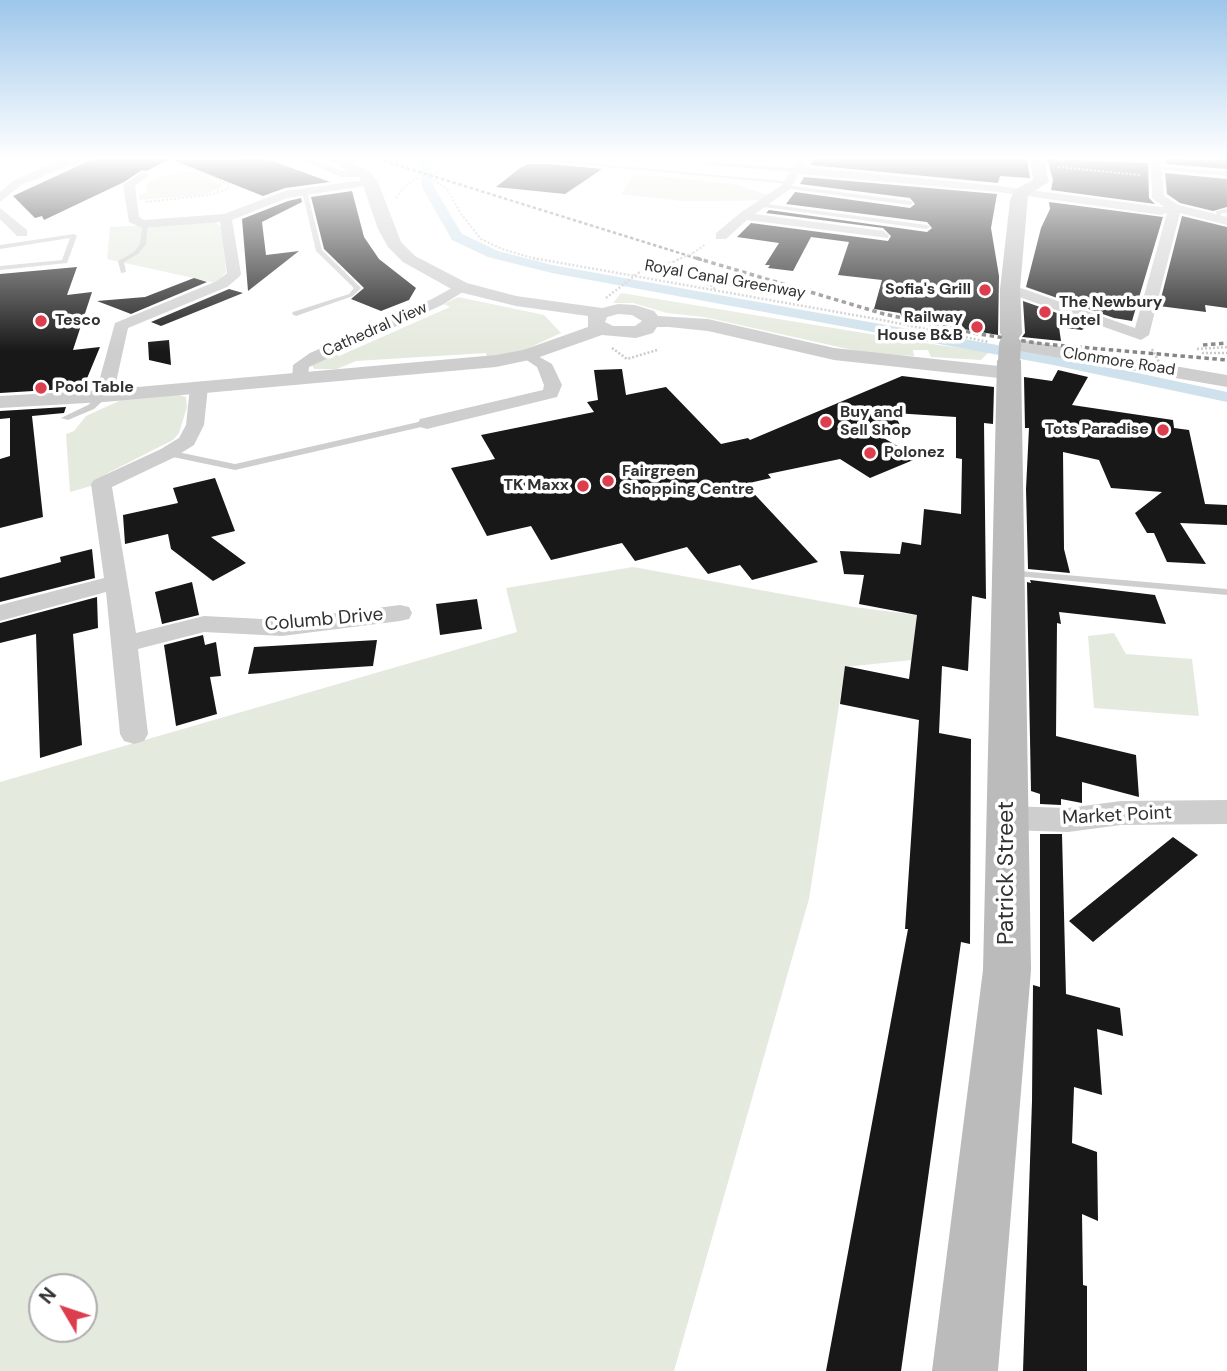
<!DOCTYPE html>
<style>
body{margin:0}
#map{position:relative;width:1227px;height:1371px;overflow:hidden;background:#fff;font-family:"DM Sans",sans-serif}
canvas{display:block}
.north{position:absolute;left:28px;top:1273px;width:70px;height:70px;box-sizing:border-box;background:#fff;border:2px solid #adadad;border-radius:50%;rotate:309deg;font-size:19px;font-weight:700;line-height:28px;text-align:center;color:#313131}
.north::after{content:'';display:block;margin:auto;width:24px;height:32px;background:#dd3e4d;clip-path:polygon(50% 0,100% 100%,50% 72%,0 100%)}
</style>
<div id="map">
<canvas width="1227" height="1371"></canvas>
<div class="north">N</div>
</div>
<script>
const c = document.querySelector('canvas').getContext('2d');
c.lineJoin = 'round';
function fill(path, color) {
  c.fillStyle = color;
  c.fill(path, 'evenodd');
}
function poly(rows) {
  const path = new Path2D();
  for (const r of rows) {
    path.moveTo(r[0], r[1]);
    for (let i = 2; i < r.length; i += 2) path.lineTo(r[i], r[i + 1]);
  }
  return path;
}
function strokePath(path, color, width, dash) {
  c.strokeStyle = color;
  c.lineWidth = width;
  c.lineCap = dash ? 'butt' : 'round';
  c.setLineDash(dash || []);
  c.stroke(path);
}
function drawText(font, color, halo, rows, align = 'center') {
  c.font = font + ' "DM Sans",sans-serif';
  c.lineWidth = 7;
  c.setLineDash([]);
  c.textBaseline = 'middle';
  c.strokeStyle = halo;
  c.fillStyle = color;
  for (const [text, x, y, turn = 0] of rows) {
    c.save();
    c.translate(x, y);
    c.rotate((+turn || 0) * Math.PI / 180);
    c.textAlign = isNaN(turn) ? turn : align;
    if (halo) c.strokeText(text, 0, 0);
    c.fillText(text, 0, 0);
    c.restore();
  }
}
const green = poly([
 [193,171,223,185,219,189,202,195,139,200,138,195,147,193,146,186,153,180,167,175],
 [634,174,734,184,768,195,761,200,721,201,681,201,621,194],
 [215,222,222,228,226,272,216,283,107,259,110,227],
 [621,293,924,343,989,352,981,360,931,357,928,350,913,350,914,356,866,353,704,317,667,313,633,303,613,303],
 [458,297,544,315,561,333,522,351,487,358,486,353,356,361,337,369,314,369,311,363,332,353,339,356,450,307,444,304],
 [178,395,186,397,187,407,179,433,173,440,106,474,91,486,70,492,66,434,74,431,86,416,121,400],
 [633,567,854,607,917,615,912,660,845,667,809,899,674,1371,0,1371,0,782,517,632,506,588],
 [42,1287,84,1287,84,1329,42,1329],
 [1114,633,1126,654,1192,659,1199,716,1094,708,1088,636]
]);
const canal = poly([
 [420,159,430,159,434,187,462,234,498,251,552,265,1053,355,1227,392,1227,402,1053,365,552,273,488,257,452,240,422,187,420,159]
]);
const building = poly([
 [93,159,170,159,146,171,142,170,124,182,44,220,42,216,35,218,13,196],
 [267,159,330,182,285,188,263,196,173,160],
 [814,159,1027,159,1030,178,1000,176,998,183,810,165],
 [1047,159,1148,163,1149,198,1155,204,1051,190,1053,180],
 [1165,159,1227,160,1227,169,1164,164,1167,164],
 [528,164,549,164,602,169,565,194,496,187,520,168],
 [1165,173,1227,179,1227,207,1213,211,1180,203,1167,194],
 [804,177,997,194,991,228,999,276,998,335,963,329,962,325,902,317,900,313,874,309,882,280,838,275,849,242,811,237,793,271,768,268,770,265,765,265,779,243,737,237,751,223,888,241,891,236,883,228,766,213,769,210,927,232,932,228,927,222,786,204,795,192,910,208,915,204,910,198,800,184],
 [352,191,364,237,379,259,416,288,409,300,381,311,351,299,364,288,324,249,311,197],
 [301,198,302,202,262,222,266,255,299,251,248,291,242,219,288,201],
 [1049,202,1163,217,1132,321,1114,318,1026,287,1041,228,1050,209],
 [1182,216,1227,227,1227,308,1205,305,1206,312,1159,306],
 [77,267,67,295,92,292,73,350,100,347,83,388,0,393,0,274],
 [194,278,207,282,131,314,97,301,145,297],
 [229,289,243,293,161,326,151,322],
 [1023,301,1088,324,1082,330,1059,327,1061,341,1022,337,1025,333],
 [169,340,171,365,149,360,148,342],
 [622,369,626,395,666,387,721,444,748,438,750,440,902,376,994,387,993,424,984,423,986,599,972,596,968,671,942,666,939,733,971,739,970,944,961,942,901,1371,826,1371,908,929,905,929,919,720,840,704,845,666,909,679,917,615,859,604,864,575,844,574,840,551,900,554,902,542,921,545,924,509,961,514,962,459,956,458,956,417,894,413,901,427,870,430,918,458,870,478,840,459,768,474,771,478,745,484,818,562,752,580,740,565,708,574,687,547,635,561,622,543,551,560,531,526,487,536,451,468,495,459,481,435,594,412,587,402,598,400,594,370],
 [1058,370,1088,377,1072,405,1173,420,1174,428,1189,430,1205,504,1227,505,1227,525,1180,523,1206,564,1167,562,1154,533,1147,533,1135,513,1162,492,1111,488,1099,460,1063,452,1064,549,1070,573,1028,569,1026,489,1029,428,1025,428,1024,377,1052,381],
 [66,407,64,413,32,416,43,517,0,528,0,459,10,456,10,418,0,419,0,411],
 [215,478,235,531,211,537,246,563,213,581,171,549,168,534,125,544,123,515,178,503,173,488],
 [92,549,95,578,0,602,0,578,61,562,60,557],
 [1030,580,1155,595,1166,624,1059,612,1061,624,1057,623,1056,736,1136,755,1139,797,1082,782,1082,803,1061,799,1061,805,1040,804,1040,794,1031,791,1027,582,1031,583],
 [192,582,199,615,162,624,155,592],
 [97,597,98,628,73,634,82,745,40,758,36,634,0,643,0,623],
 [477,599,482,629,440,635,436,604],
 [203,635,205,645,216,642,221,676,210,677,217,714,176,726,164,645],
 [377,640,373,666,248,674,254,647],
 [1040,834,1062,834,1066,994,1120,1008,1123,1036,1097,1029,1102,1095,1074,1087,1072,1143,1097,1152,1098,1221,1082,1214,1083,1285,1087,1286,1087,1371,1023,1371,1032,1101,1033,985,1040,987],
 [1173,837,1198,855,1093,942,1069,921]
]);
const pathFar1 = poly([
 [439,159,441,169,435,173,435,181,447,189,461,214,481,239,502,249,539,260],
 [1058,167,1140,175],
 [396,198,404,187,417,178,422,168,408,159],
 [146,202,209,195,228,189,228,184,181,164],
 [693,253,706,244]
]);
const path = poly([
 [533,258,882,320,989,342],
 [670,263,670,266,714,287,715,291],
 [638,273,673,262],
 [612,348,627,359,657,350],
 [1197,349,1227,347],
 [1202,353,1227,353]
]);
const service = poly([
 [523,159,543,159,793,182,790,184,523,159],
 [697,161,795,168,798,170,795,172,699,164,697,161],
 [1157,166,1227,172,1227,176,1155,169,1157,166],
 [786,185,910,201,913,203,910,205,784,188,786,185],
 [302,191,307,192,322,250,361,288,353,296,296,316,292,314,293,312,349,294,354,288,316,251,302,191],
 [759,203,927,225,930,227,927,229,757,206,759,203],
 [1227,209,1227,213,1221,213,1221,221,1217,221,1216,211,1227,209],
 [143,223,148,224,146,244,138,254,124,262,126,272,121,273,118,261,134,252,140,244,143,223],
 [74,234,77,236,67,263,0,270,0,266,62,260,70,238,0,249,0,245,74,234],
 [101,394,108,396,94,409,68,420,61,418,88,405,101,394],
 [427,420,430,421,430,425,235,470,168,456,163,453,168,450,235,464,427,420],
 [1008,570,1227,589,1227,595,1004,575,1003,573,1008,570]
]);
const minor = poly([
 [70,159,87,159,21,185,0,202,0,192,13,181,46,166,70,159],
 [298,159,313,159,342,171,363,171,369,174,363,177,341,177,298,159],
 [797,159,807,159,803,167,999,186,1161,207,1164,207,1152,198,1151,159,1161,159,1164,196,1179,205,1227,217,1227,225,1180,213,1149,335,1141,340,1005,292,1003,289,1005,286,1015,286,1135,328,1167,213,1161,215,999,192,799,174,790,189,755,214,883,231,889,235,888,238,747,220,726,239,716,239,716,233,740,213,782,185,797,159],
 [143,172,149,175,135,186,139,217,144,220,224,214,285,191,371,179,377,182,371,185,287,198,232,220,241,274,239,277,227,287,128,328,113,396,104,401,95,396,115,323,217,281,227,273,220,222,142,228,129,222,123,185,143,172],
 [0,208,27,230,27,236,17,236,0,219,0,208],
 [461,283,468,287,466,290,442,305,309,367,307,383,301,384,292,379,293,365,310,353,432,299,461,283],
 [527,350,552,364,562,385,557,397,427,429,420,427,418,423,420,419,543,390,544,385,537,367,519,355,527,350],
 [199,382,208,387,204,425,194,445,175,457,112,487,136,633,204,616,282,620,400,605,409,607,412,613,409,619,400,621,282,636,204,632,138,649,148,734,144,741,134,744,124,741,120,734,106,592,0,621,0,605,104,578,91,484,94,480,161,449,179,438,186,425,190,387,199,382],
 [1227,800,1227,824,1121,825,1068,832,1007,830,996,827,992,818,996,809,1007,806,1068,808,1121,801,1227,800]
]);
const tertiary = poly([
 [326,159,343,159,370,171,378,182,401,242,415,256,467,283,516,296,602,308,618,304,635,305,654,311,658,316,708,319,834,348,1008,367,1015,369,1018,373,1015,377,1008,379,834,360,708,331,669,327,657,327,653,333,636,338,602,335,534,359,496,367,104,402,0,408,0,396,104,390,496,355,523,350,588,327,588,316,516,306,455,291,403,262,388,247,378,229,360,177,326,159],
 [618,314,632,315,642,321,635,326,613,326,605,322,607,317,618,314],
 [1010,338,1227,375,1227,387,1003,348,1000,344,1010,338]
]);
const secondary = poly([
 [1030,159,1044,159,1049,182,1028,195,1020,289,1022,333,1019,338,1011,340,1003,338,1000,333,1000,289,1010,201,1014,190,1033,180,1030,159],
 [1009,354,1017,356,1021,361,1031,970,998,1371,932,1371,983,970,997,361,1001,356,1009,354]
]);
const railFar1 = poly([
 [378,159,702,260]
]);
const rail = poly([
 [696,258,884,314,979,334,1044,344,1227,360],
 [1203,345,1227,343]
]);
const pathBridgeFar1 = poly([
 [677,260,693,253]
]);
const pathBridge = poly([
 [673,262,681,258],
 [606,298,638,273],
 [1152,349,1159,362]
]);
const secondaryBridge = poly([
 [1009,361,1010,345]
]);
const markers = [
 [985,290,7,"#dd3e4d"],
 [1045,312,7,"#dd3e4d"],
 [41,321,7,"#dd3e4d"],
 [977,327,7,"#dd3e4d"],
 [41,388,7,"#dd3e4d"],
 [826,422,7,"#dd3e4d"],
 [1163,430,7,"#dd3e4d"],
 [870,453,7,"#dd3e4d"],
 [608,481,7,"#dd3e4d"],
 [583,486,7,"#dd3e4d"]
];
const farStreetnames = [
 ["Royal Canal Greenway",725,280,10],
 ["Cathedral View",375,330,-24],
 ["Clonmore Road",1119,362,9]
];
const farPoinames = [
 ["Sofia's Grill",971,290,"right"],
 ["The Newbury",1059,303],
 ["Hotel",1059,321],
 ["Railway",963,318,"right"],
 ["House B&B",963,336,"right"],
 ["Tesco",55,321],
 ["Pool Table",55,388],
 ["Buy and",840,413],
 ["Sell Shop",840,431],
 ["Tots Paradise",1149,430,"right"],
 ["Polonez",884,453],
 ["Fairgreen",622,472],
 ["Shopping Centre",622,490],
 ["TK Maxx",569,486,"right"]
];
const streetNames = [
 ["Columb Drive",324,620,-5],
 ["Market Point",1117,816,-3]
];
const nearStreetnames = [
 ["Patrick Street",1007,873,-90]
];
fill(green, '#e5eade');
fill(canal, '#cee1ec');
fill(building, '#181818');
strokePath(pathFar1, '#cbcbcb', 2, [2, 2]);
strokePath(path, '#cbcbcb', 2.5, [2, 2]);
fill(service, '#cecece');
fill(minor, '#cecece');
fill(tertiary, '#cecece');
fill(secondary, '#bbb');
strokePath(railFar1, '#868686', 2.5, [3.5, 2.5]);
strokePath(rail, '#868686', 3.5, [4.5, 3.5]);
strokePath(pathBridgeFar1, '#cbcbcb', 2, [2, 2]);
strokePath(pathBridge, '#cbcbcb', 2.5, [2, 2]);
strokePath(secondaryBridge, '#bbb', 22);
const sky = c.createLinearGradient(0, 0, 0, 351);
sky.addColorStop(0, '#9dc6ea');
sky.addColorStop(0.45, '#fff');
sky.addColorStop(1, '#ffffff00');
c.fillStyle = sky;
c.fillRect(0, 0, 1227, 351);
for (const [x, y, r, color] of markers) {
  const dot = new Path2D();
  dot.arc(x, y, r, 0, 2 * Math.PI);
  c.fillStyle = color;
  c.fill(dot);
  strokePath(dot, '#fff', 2.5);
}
drawText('16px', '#313131', '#fff', farStreetnames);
drawText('bold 16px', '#313131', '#fff', farPoinames, 'left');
drawText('19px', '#313131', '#fff', streetNames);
drawText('23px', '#313131', '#fff', nearStreetnames);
</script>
